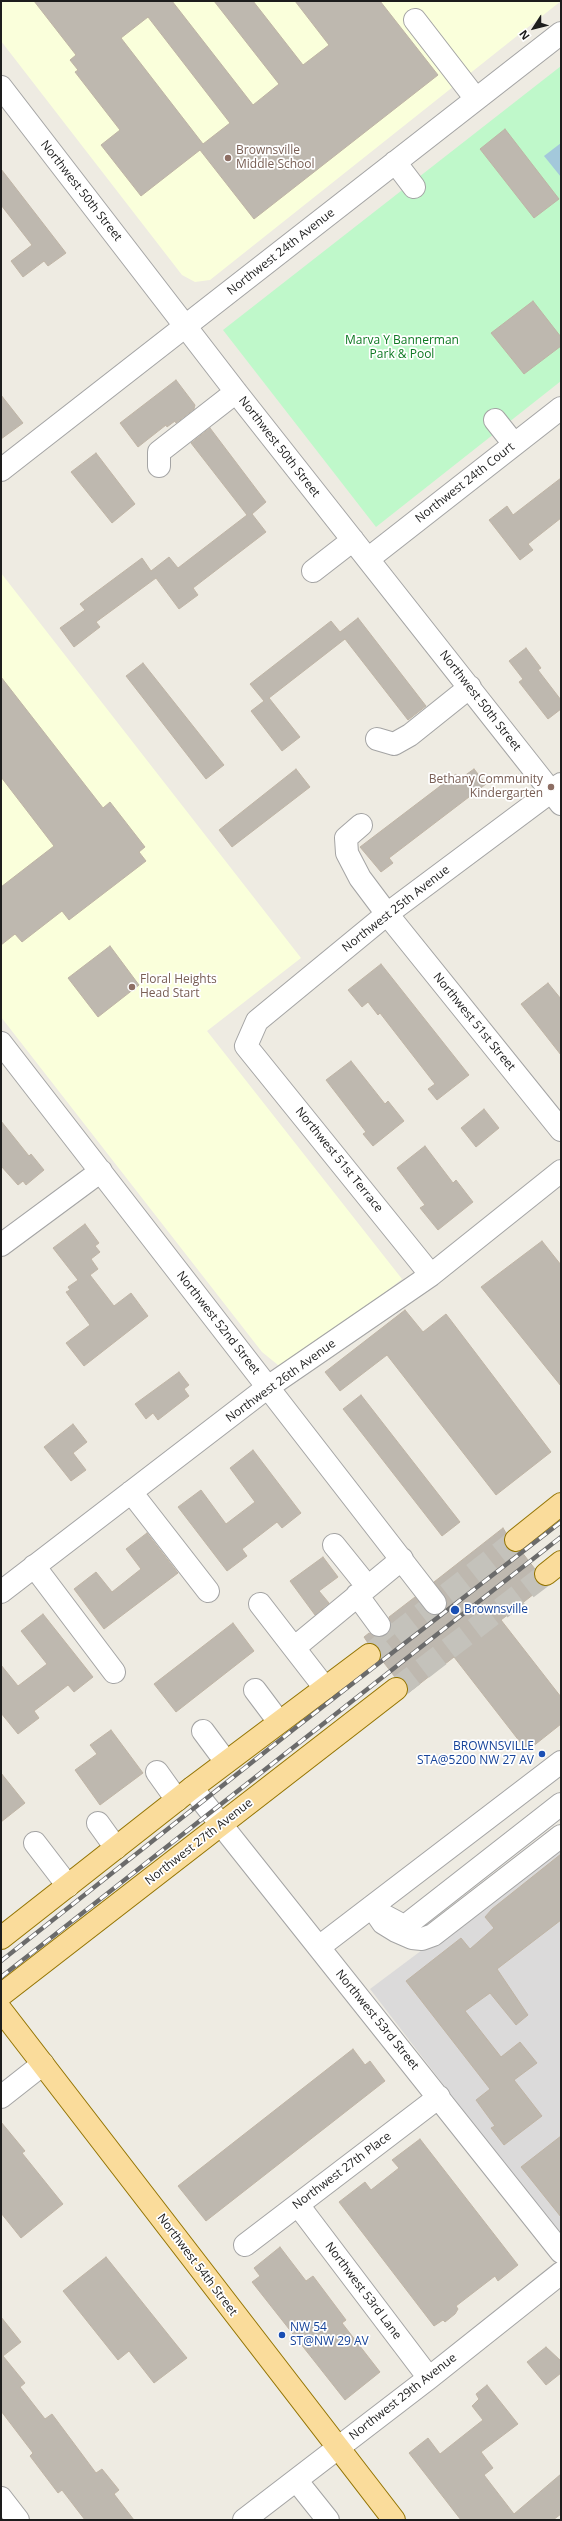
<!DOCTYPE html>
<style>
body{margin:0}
#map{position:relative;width:562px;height:2521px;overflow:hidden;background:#eeebe2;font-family:"Open Sans",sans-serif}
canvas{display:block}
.frame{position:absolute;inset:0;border:2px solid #1d1d1d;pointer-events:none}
.north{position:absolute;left:514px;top:8px;width:40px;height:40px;-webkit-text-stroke:3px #fff;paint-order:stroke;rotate:234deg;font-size:11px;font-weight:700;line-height:16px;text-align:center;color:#1d1d1d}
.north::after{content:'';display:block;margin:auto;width:14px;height:18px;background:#1d1d1d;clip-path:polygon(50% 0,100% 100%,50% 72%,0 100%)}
</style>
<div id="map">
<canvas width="562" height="2521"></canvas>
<div class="frame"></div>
<div class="north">N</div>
</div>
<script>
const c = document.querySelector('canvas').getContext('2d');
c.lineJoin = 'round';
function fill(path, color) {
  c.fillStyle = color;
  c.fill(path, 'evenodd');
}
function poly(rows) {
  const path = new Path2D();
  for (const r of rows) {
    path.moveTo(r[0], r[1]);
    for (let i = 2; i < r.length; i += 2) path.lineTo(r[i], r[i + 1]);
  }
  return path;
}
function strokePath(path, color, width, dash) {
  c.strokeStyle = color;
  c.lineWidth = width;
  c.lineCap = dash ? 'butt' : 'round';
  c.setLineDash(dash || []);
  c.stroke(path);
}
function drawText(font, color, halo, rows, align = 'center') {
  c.font = font + ' "Open Sans",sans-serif';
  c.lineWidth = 3.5;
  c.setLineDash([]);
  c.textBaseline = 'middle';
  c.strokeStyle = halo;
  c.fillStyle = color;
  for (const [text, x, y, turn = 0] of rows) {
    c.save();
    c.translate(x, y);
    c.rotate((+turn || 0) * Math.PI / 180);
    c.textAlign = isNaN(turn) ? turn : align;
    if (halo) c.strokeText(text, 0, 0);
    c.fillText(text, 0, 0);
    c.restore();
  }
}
const residential = poly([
 [561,1846,561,2238,370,1989]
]);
const education = poly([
 [1,1,561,1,210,280,195,282,182,275,1,41],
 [1,573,301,958,207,1031,402,1279,296,1362,286,1366,278,1365,262,1352,1,1017]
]);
const park = poly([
 [561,66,561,381,376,527,223,330]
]);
const water = poly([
 [561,143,561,177,544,156]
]);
const building = poly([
 [34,1,172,1,253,105,279,84,214,1,253,1,303,65,329,45,295,1,380,1,438,75,254,219,200,150,141,196,101,145,120,130,75,72,78,70,70,60,76,55,34,1],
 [148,17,230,123,203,144,121,38,148,17],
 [505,129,559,199,534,218,480,149,505,129],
 [1,169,66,253,48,266,44,261,23,277,11,261,32,245,1,205,1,169],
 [533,301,561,337,561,346,524,374,491,333,533,301],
 [176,380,195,405,194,409,176,423,175,421,167,427,166,425,138,447,120,423,176,380],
 [1,395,23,423,1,439,1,395],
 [210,428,266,502,252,514,266,532,193,588,198,595,179,609,156,578,96,622,100,627,74,647,60,628,85,610,80,604,142,558,151,571,169,557,178,568,247,515,191,443,210,428],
 [96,453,135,504,112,523,71,472,96,453],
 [561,478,561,518,528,544,533,550,520,560,489,520,507,506,513,515,561,478],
 [358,618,426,706,408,720,345,639,269,698,300,737,282,751,251,711,264,701,250,684,331,621,340,632,358,618],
 [526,648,541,668,538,670,561,700,561,709,548,719,519,682,523,679,509,661,526,648],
 [143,663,224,765,206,779,126,676,143,663],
 [1,677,103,808,110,802,145,847,139,852,146,861,69,920,62,911,22,942,15,934,1,945,1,887,54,846,1,777,1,677],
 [296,769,310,787,232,847,219,830,296,769],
 [474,769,486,784,389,858,393,863,381,872,360,847,456,774,460,779,474,769],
 [110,946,139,985,98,1017,68,978,110,946],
 [381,964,469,1075,437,1100,428,1089,435,1084,380,1013,378,1015,368,1002,362,1007,348,990,381,964],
 [548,983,561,999,561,1055,521,1004,548,983],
 [351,1061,385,1104,388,1101,404,1121,373,1146,363,1134,366,1132,326,1080,351,1061],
 [484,1109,499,1128,476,1147,461,1128,484,1109],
 [1,1121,29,1156,31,1154,44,1170,26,1185,23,1181,18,1185,1,1166,1,1121],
 [425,1146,453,1183,456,1180,473,1202,438,1230,420,1208,425,1205,397,1168,425,1146],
 [85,1224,99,1243,95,1246,100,1252,91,1259,98,1269,90,1275,114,1306,131,1293,148,1316,84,1366,66,1343,90,1325,66,1292,70,1290,68,1287,78,1280,53,1248,85,1224],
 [542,1241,561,1265,561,1386,481,1287,542,1241],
 [405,1310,423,1332,446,1314,551,1452,496,1495,387,1355,340,1391,325,1372,405,1310],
 [179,1372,189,1385,184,1389,189,1396,158,1420,153,1413,146,1419,135,1404,179,1372],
 [361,1395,460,1522,442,1536,343,1409,361,1395],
 [73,1424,87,1442,73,1453,86,1470,71,1481,44,1447,73,1424],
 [253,1450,301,1513,282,1528,277,1522,242,1549,247,1556,227,1571,178,1507,201,1490,226,1524,255,1502,230,1468,253,1450],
 [503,1528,506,1533,504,1541,506,1547,512,1552,521,1551,535,1569,536,1581,544,1586,501,1620,561,1697,561,1724,527,1751,454,1657,408,1693,406,1682,395,1677,381,1659,379,1647,368,1643,364,1637,369,1633,380,1637,387,1635,391,1624,389,1617,415,1597,430,1614,442,1613,446,1608,447,1601,434,1582,503,1528],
 [147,1533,178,1573,104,1629,74,1589,96,1572,112,1592,141,1569,126,1549,147,1533],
 [323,1557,338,1577,319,1591,329,1603,315,1615,290,1581,323,1557],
 [43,1614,93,1677,74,1692,68,1685,34,1711,39,1718,18,1734,1,1713,1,1665,18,1686,47,1664,21,1631,43,1614],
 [233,1623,254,1651,176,1712,154,1684,233,1623],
 [111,1730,143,1773,100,1805,75,1770,97,1754,90,1745,111,1730],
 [1,1773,25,1803,1,1822,1,1773],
 [561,1854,561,1920,497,1969,528,2015,516,2025,490,1993,465,2011,501,2057,520,2042,537,2063,514,2080,542,2116,504,2145,491,2128,495,2126,476,2100,490,2089,406,1981,461,1938,470,1949,494,1928,485,1917,492,1909,561,1854],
 [353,2049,365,2065,370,2061,385,2081,206,2221,178,2186,353,2049],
 [1,2122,25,2151,22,2153,63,2204,21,2238,1,2213,1,2122],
 [561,2136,561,2217,521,2167,561,2136],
 [420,2139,518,2265,498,2281,495,2276,456,2306,458,2309,455,2314,445,2322,443,2320,434,2326,339,2202,365,2182,371,2190,399,2168,392,2160,420,2139],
 [280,2247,306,2281,313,2276,346,2320,342,2323,380,2372,345,2400,252,2282,260,2276,254,2268,280,2247],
 [106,2257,187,2358,154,2383,129,2351,118,2360,63,2291,106,2257],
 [1,2317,21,2342,3,2356,25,2383,20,2387,45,2419,52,2414,96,2473,102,2469,119,2490,114,2494,134,2520,85,2520,62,2490,58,2493,30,2456,33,2453,1,2411,1,2317],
 [546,2347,561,2361,561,2373,546,2385,527,2362,546,2347],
 [487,2385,518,2424,481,2452,493,2468,484,2475,514,2514,561,2474,561,2514,553,2520,461,2520,409,2453,428,2438,440,2454,483,2420,472,2406,479,2399,476,2394,487,2385]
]);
const minorTunnel = poly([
 [379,1625,390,1638]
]);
const majorTunnel = poly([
 [369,1655,516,1540],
 [396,1689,546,1574]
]);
const minor = poly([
 [415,20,476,99],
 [1,87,236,392,561,804],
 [395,162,414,187],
 [495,420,514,444],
 [159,466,159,452,236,392],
 [1,470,561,33],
 [368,559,561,408],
 [313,571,353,540],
 [377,739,394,744,410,735,470,687],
 [361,825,346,838,347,853,360,878,387,914,561,1130],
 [1,1043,435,1603],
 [1,1245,101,1171],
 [431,1275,246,1046,257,1021,387,914,561,784],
 [131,1492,208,1591],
 [334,1545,367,1586],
 [34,1566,114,1672],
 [1,1592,268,1387,431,1275,561,1171],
 [357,1595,379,1625],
 [260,1604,294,1648],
 [325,1688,294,1648,402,1559],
 [255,1690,279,1722],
 [203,1731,226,1762],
 [157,1772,177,1800],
 [192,1788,561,2252],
 [98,1823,116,1848],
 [35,1843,68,1886],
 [372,1907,383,1923,396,1931,412,1938,422,1939,433,1935,561,1836],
 [385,1916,402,1925,409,1923,561,1804],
 [319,1947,561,1762],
 [1,2097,43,2064],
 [298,2205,429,2378],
 [245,2245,439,2097],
 [296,2480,328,2520],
 [1,2498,18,2520],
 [244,2520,429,2378,561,2273]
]);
const major = poly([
 [516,1540,561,1504],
 [546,1574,561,1562],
 [1,1938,192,1788,369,1655],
 [1,1995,396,1689],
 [1,2010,394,2520]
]);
const rail = poly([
 [1,1961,294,1729,561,1522],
 [1,1977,561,1537]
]);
const markers = [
 [228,158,4,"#8d6e63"],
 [551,787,4,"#8d6e63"],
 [132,987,4,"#8d6e63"],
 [455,1610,5,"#1a4fb4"],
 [542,1754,4,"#1a4fb4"],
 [282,2335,4,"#1a4fb4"]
];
const educationNames = [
 ["Brownsville",236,151],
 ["Middle School",236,165],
 ["Bethany Community",543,780,"right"],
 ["Kindergarten",543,794,"right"],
 ["Floral Heights",140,980],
 ["Head Start",140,994]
];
const streetNames = [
 ["Northwest 50th Street",81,191,52],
 ["Northwest 24th Avenue",281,252,-38],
 ["Northwest 50th Street",279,447,52],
 ["Northwest 24th Court",465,483,-38],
 ["Northwest 50th Street",480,701,52],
 ["Northwest 25th Avenue",396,909,-38],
 ["Northwest 51st Street",474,1022,51],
 ["Northwest 51st Terrace",339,1160,51],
 ["Northwest 52nd Street",218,1323,52],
 ["Northwest 26th Avenue",281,1381,-36],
 ["Northwest 27th Avenue",199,1842,-38],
 ["Northwest 53rd Street",377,2020,51],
 ["Northwest 27th Place",342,2171,-37],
 ["Northwest 54th Street",197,2265,53],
 ["Northwest 53rd Lane",363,2291,53],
 ["Northwest 29th Avenue",403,2397,-38]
];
const parkNames = [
 ["Marva Y Bannerman",402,341],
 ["Park & Pool",402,355]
];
const transitNames = [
 ["Brownsville",464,1610],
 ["BROWNSVILLE",534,1747,"right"],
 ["STA@5200 NW 27 AV",534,1761,"right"],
 ["NW 54",290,2328],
 ["ST@NW 29 AV",290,2342]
];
fill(residential, '#dbdada');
fill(education, '#faffdb');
fill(park, '#bff8ca');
fill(water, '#a3c8db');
fill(building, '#beb8af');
strokePath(building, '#bfb4a5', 1);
strokePath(minorTunnel, '#c4c2bb', 22, [22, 11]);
strokePath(majorTunnel, '#c4c2bb', 22, [22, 11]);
strokePath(minor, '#a4a4a4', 24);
strokePath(major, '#937402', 24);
strokePath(minor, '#fff', 22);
strokePath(major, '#fadc9b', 22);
strokePath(rail, '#6b6b6b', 4.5);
strokePath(rail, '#fff', 3, [9]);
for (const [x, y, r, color] of markers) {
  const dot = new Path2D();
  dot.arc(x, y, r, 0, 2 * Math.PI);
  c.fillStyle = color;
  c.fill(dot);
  strokePath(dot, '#fff', 1.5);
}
drawText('12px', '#785e54', '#fff', educationNames, 'left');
drawText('12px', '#1d1d1d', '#fff', streetNames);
drawText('12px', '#0d7922', '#fff', parkNames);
drawText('12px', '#164399', '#fff', transitNames, 'left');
</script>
